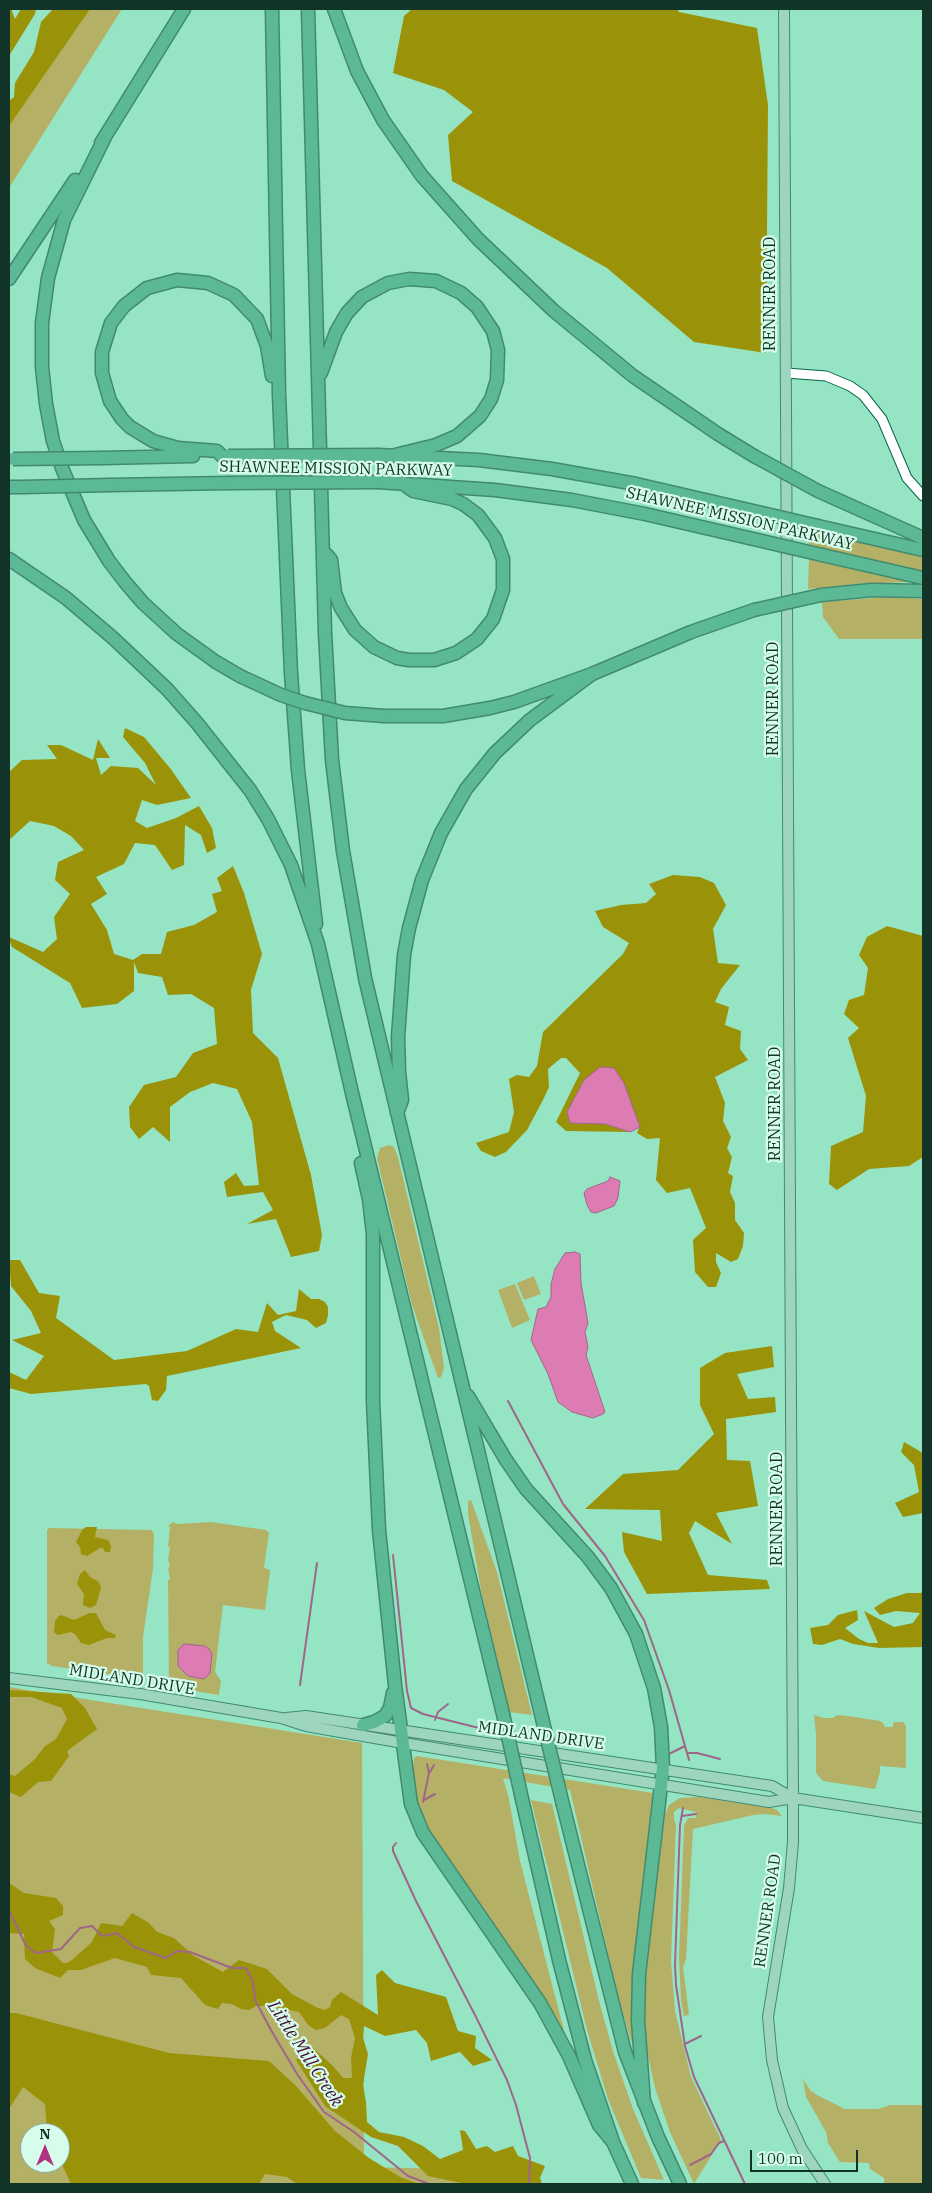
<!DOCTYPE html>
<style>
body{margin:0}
#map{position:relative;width:932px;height:2193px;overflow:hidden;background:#95e5c4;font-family:"IBM Plex Serif",serif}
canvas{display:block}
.frame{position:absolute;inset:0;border:10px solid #123327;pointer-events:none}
.north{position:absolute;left:20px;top:2123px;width:50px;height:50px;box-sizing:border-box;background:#d6fdeb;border:1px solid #88ac9d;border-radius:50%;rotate:0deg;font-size:14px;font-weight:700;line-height:20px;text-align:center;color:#123327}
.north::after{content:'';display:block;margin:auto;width:18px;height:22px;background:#b03282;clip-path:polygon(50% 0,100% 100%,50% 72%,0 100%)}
.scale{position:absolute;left:750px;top:2150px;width:108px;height:22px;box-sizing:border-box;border:2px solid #123327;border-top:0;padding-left:6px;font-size:15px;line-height:18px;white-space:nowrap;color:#123327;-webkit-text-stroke:4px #d6fdeb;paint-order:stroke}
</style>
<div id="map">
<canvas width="932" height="2193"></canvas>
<div class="frame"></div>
<div class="north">N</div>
<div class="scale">100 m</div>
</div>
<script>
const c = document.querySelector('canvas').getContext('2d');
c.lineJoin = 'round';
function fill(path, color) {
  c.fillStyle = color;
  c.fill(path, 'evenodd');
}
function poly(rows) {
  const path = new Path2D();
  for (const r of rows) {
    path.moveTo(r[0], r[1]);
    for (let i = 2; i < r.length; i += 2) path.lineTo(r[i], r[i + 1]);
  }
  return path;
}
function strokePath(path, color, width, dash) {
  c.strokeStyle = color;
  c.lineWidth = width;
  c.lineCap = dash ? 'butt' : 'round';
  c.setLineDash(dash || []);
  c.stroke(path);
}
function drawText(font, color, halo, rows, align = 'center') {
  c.font = font + ' "IBM Plex Serif",serif';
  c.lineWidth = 4.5;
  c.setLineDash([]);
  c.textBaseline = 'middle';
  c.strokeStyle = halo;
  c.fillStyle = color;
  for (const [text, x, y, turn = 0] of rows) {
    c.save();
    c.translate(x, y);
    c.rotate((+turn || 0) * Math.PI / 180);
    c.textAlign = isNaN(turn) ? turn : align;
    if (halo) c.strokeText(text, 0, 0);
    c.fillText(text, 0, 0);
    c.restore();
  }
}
const green = poly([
 [87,9,122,9,9,188,9,125],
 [807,530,923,557,923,571,809,545],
 [809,559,820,562,910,582,857,584,808,589],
 [888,597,923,599,923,639,839,639,823,617,822,602],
 [389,1145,394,1147,398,1157,439,1328,444,1368,441,1377,438,1378,412,1305,377,1158,380,1148],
 [534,1276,541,1294,524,1300,517,1283],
 [515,1284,530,1320,512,1328,498,1290],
 [471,1500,497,1572,532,1715,509,1712,481,1590,468,1514,468,1501],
 [173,1522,177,1524,211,1522,266,1530,269,1533,264,1568,270,1570,270,1572,265,1610,223,1605,215,1672,221,1681,219,1695,188,1690,169,1685,168,1581,170,1579,168,1568,170,1566,168,1560,170,1547,168,1547,170,1527,168,1526],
 [49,1528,152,1530,154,1535,153,1569,143,1637,143,1679,52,1666,47,1663,47,1530],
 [9,1687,362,1743,364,2167,536,2171,536,2184,9,2184],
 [30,2133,60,2133,60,2163,30,2163],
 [814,1715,823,1718,833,1718,837,1715,848,1716,880,1721,883,1723,885,1727,893,1727,893,1723,896,1722,903,1722,906,1726,906,1768,880,1766,880,1772,875,1789,823,1781,816,1773,816,1734],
 [417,1756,653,1793,633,1970,632,1996,635,2044,631,2041,617,1992,570,1790,503,1778,509,1799,520,1861,567,2042,425,1826,414,1795,413,1767,414,1758],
 [699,1797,772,1808,777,1810,782,1816,764,1814,753,1815,693,1829,686,1959,683,1967,689,2015,684,2016,681,2000,679,1957,684,1826,688,1818,696,1818,696,1812,679,1808,674,1812,674,1819,676,1825,671,1961,675,2011,691,2077,721,2140,694,2184,670,2132,655,2088,647,2051,643,1986,665,1814,669,1805,680,1798],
 [531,1800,552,1804,599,2001,613,2051,633,2109,664,2180,641,2178,608,2099,587,2030],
 [803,2079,810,2090,817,2095,845,2109,878,2109,890,2105,923,2105,923,2184,884,2184,884,2178,870,2169,869,2163,840,2162,828,2143,826,2132,806,2097]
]);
const forest = poly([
 [9,9,11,9,15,19,21,9,36,9,35,14,9,56],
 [53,9,90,9,9,126,9,101,14,97,15,83,34,52,41,22],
 [412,9,677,9,679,12,757,28,768,105,766,353,694,342,607,268,452,181,448,135,473,112,444,90,393,73,404,16],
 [125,728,144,737,170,768,191,798,157,805,142,800,135,821,147,828,176,818,199,806,212,828,216,848,207,853,201,835,185,825,184,865,172,870,155,845,135,843,124,864,96,877,107,894,91,904,107,930,114,954,133,960,142,954,161,954,167,932,194,925,217,912,212,894,222,891,217,878,233,866,244,893,262,954,251,990,253,1033,278,1058,311,1175,322,1235,319,1251,291,1257,276,1219,247,1224,273,1210,263,1192,227,1197,224,1182,236,1173,244,1186,259,1185,252,1122,237,1089,213,1083,190,1092,170,1107,170,1142,153,1127,139,1139,130,1127,129,1107,144,1085,176,1077,193,1053,217,1044,214,1008,191,994,168,995,162,977,138,973,134,962,134,991,117,1004,82,1008,70,983,12,947,9,940,9,937,43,952,57,939,54,917,70,894,55,880,58,862,84,850,71,836,54,826,30,821,9,840,9,772,22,760,57,759,47,745,61,745,93,760,98,739,110,758,96,758,101,775,111,766,138,768,156,785,145,763,123,737],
 [673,875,700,877,714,883,726,905,713,929,718,963,740,965,721,989,715,1002,729,1007,725,1025,741,1031,740,1049,748,1060,715,1077,725,1103,723,1121,731,1137,727,1148,732,1157,728,1173,733,1176,730,1192,735,1203,735,1220,744,1233,743,1246,738,1259,731,1262,716,1253,716,1262,721,1273,716,1287,708,1287,695,1272,693,1240,706,1228,690,1188,667,1193,656,1180,660,1138,647,1139,637,1133,639,1128,584,1080,567,1112,570,1123,605,1124,630,1132,566,1131,556,1122,580,1073,566,1058,561,1058,548,1069,549,1087,543,1100,527,1130,506,1152,495,1157,481,1151,476,1143,509,1132,514,1112,509,1079,517,1075,529,1077,537,1066,543,1032,623,954,629,943,603,927,595,911,621,905,646,903,656,894,649,884],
 [887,926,923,936,923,1157,909,1166,869,1169,837,1190,829,1184,831,1146,863,1132,866,1096,848,1038,859,1028,844,1014,849,1000,864,995,868,968,859,955,867,937],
 [9,1260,20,1260,39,1293,60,1296,56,1318,114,1360,187,1351,236,1329,258,1332,267,1303,278,1315,296,1311,299,1289,311,1299,319,1299,325,1302,328,1307,328,1315,326,1323,316,1328,307,1320,286,1315,272,1322,275,1331,301,1348,167,1376,166,1390,158,1401,152,1400,149,1386,146,1384,31,1394,9,1388,9,1372,26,1380,44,1356,12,1340,41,1333,31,1311,11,1286],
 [772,1346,774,1367,737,1374,748,1399,775,1397,776,1412,726,1419,727,1460,750,1461,758,1506,716,1513,732,1544,695,1521,689,1533,708,1575,767,1580,770,1589,647,1594,624,1552,622,1532,662,1541,660,1510,585,1509,623,1474,678,1470,714,1434,700,1405,700,1368,725,1353],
 [904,1442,923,1453,923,1513,903,1517,895,1503,919,1492,914,1465,901,1452],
 [86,1527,97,1527,95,1537,108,1540,111,1546,110,1552,105,1552,103,1548,100,1548,87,1556,81,1554,80,1547,76,1542,82,1530],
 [85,1570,90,1577,99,1582,101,1588,96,1605,90,1608,83,1605,84,1594,77,1584,80,1574],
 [923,1590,923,1647,879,1648,853,1644,840,1639,822,1645,813,1644,810,1628,828,1625,838,1615,857,1610,858,1620,845,1628,859,1639,868,1643,878,1643,864,1611,894,1627,913,1623,920,1613,896,1611,880,1615,874,1608,888,1599,907,1593,921,1593],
 [90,1613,96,1613,105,1630,116,1635,115,1638,107,1638,89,1645,81,1643,75,1634,71,1632,58,1635,54,1632,55,1621,58,1617,61,1615,74,1620],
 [9,1690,71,1694,85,1708,97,1729,67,1751,69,1756,51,1781,38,1782,21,1797,9,1792,9,1774,15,1776,35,1759,45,1746,56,1739,67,1719,62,1708,31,1697,9,1697],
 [9,1883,24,1893,56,1898,63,1906,63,1915,49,1921,55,1929,52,1952,63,1963,67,1963,72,1960,92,1942,101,1923,122,1926,132,1913,149,1923,157,1932,174,1938,194,1956,223,1972,239,1960,267,1969,292,1994,318,2008,325,2010,330,2007,332,2000,341,1992,378,2015,376,1975,382,1970,395,1983,446,1997,458,2031,476,2036,475,2048,492,2060,473,2066,460,2052,431,2061,427,2043,416,2030,385,2036,364,2026,363,2038,368,2054,363,2085,366,2102,367,2122,379,2132,404,2137,423,2146,440,2159,463,2150,460,2130,465,2131,476,2149,487,2146,495,2152,513,2146,518,2156,545,2166,540,2178,542,2184,466,2184,428,2176,398,2146,371,2137,325,2106,296,2060,302,2055,303,2047,313,2048,333,2066,343,2078,352,2078,351,2058,355,2038,349,2019,341,2015,325,2028,316,2030,309,2026,299,2012,270,2006,256,2006,249,2010,241,2009,232,2004,222,2003,218,2009,211,2007,205,2005,181,1978,151,1975,147,1967,115,1958,81,1970,68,1970,60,1978,35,1968,25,1959,24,1934,9,1933],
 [9,2013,16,2013,169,2053,269,2061,296,2086,335,2131,369,2158,400,2177,419,2184,297,2184,287,2177,265,2174,259,2184,71,2184,60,2160,60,2133,48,2133,47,2130,45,2104,23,2087,9,2109]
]);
const water = poly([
 [600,1067,614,1068,624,1083,640,1127,630,1132,605,1124,570,1123,567,1112,584,1080,600,1067],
 [610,1177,620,1181,618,1198,614,1206,596,1213,591,1212,587,1205,584,1193,587,1189,608,1181,610,1177],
 [575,1252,580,1254,581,1283,588,1323,585,1332,588,1347,586,1355,605,1412,603,1414,593,1418,572,1412,558,1402,548,1374,531,1340,538,1309,546,1307,551,1297,551,1284,555,1269,565,1253,575,1252],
 [184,1644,205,1646,210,1650,212,1654,210,1673,204,1679,188,1676,178,1666,178,1650,184,1644]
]);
const stream = poly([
 [508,1401,563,1504,605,1556,644,1620,669,1690,689,1760],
 [393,1555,407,1691,411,1708,423,1714,503,1734],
 [300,1685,317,1563],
 [435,1720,438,1712,448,1704],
 [513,1735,543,1739],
 [552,1740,582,1744],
 [688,1753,697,1753,720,1759],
 [667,1755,685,1746],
 [430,1772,434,1765],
 [424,1800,435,1794],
 [423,1802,429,1773,427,1764],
 [683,1808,680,1825,675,1965,676,1985,685,2046,694,2077,745,2184],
 [682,1816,696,1814],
 [396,1843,393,1847,393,1851,416,1901,476,2017,507,2080,516,2105,530,2158,529,2184],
 [9,1910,26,1946,36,1953,61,1949,80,1928,92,1926,102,1936,117,1933,134,1947,166,1958,177,1951,190,1952,232,1968,246,1968,252,1979,256,2002,271,2030,297,2074,324,2112,354,2132,408,2176,429,2184],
 [685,2044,701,2036],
 [690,2165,711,2154,719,2143,724,2141]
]);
const minor = poly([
 [786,373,826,376,850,386,863,395,882,419,907,478,923,496]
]);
const major = poly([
 [784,9,793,1798,793,1842,789,1888,768,2017,772,2060,783,2108,802,2149,825,2184],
 [9,1678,140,1694,281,1718,306,1726,403,1743,769,1802,793,1798,923,1818],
 [286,1718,306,1716,772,1786,793,1798]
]);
const highway = poly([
 [272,9,279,395,291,673,298,770,316,924],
 [308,9,325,633,332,760,343,851,365,978,542,1718],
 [334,9,357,71,383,120,422,176,478,239,554,311,633,376,718,434,754,456],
 [105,137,64,220,48,278,42,323,42,367,46,404,53,441,62,468,84,520,109,561,125,582,143,603,177,634,216,662,240,676],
 [101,143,184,9],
 [9,279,75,180],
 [321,373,336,332,347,313,362,297,388,283,409,279,436,281,461,293,477,307,493,331,498,350,497,380,491,399,480,416,457,436,436,445,395,455],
 [378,455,479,460,552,469,636,484,762,513],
 [222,456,217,451,178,448,153,441,130,427,122,419,110,401,102,373,102,352,111,323,124,306,147,288,177,280,208,283,234,295,257,319,267,346,272,376],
 [103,458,193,456],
 [378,482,495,490,572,500,645,514,749,538],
 [110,485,229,483],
 [9,487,23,487],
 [818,491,923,538],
 [818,526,923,550],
 [327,555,331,560,335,593,341,608,355,630,374,647,397,658,409,660,434,660,456,653,477,639,493,619,503,590,503,559,495,538,478,515,463,504,452,499,413,491,402,483],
 [822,555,923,578],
 [9,559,66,598,113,638,167,689,197,723,250,790,268,819,291,865,318,944,352,1093,503,1714],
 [821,595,872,590,923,591],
 [384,716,443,716,490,708,514,702,592,674,691,632,754,610],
 [397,1113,402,1100,399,1072,398,1037,404,955,409,928,422,880,441,833,466,789,495,753,530,720,592,674],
 [361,1163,369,1199,373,1234,373,1401,379,1530,395,1685,411,1804,423,1833,540,2003,569,2056,599,2125,613,2142],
 [468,1396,506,1460,526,1489,588,1557,611,1588,636,1634,654,1688,661,1727,663,1768,639,1974,638,2020,644,2103],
 [363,1725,374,1722,385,1716,390,1708,393,1693],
 [522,1799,559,1960,585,2060,613,2142,632,2184],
 [563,1805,625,2052,658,2137,680,2184]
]);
const highwayBridge = poly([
 [228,456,378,455],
 [754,456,818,491],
 [13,459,103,458],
 [229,483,378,482],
 [23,487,110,485],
 [762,513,818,526],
 [749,538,822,555],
 [754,610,821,595],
 [240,676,281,695,305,703,345,713,384,716],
 [503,1714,522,1799],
 [542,1718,563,1805]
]);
const streetNames = [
 ["RENNER ROAD",770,294,-90],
 ["SHAWNEE MISSION PARKWAY",336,469,1],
 ["SHAWNEE MISSION PARKWAY",740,519,13],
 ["RENNER ROAD",773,699,-90],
 ["RENNER ROAD",775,1104,-90],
 ["RENNER ROAD",777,1509,-90],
 ["MIDLAND DRIVE",132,1680,9],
 ["MIDLAND DRIVE",541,1736,8],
 ["RENNER ROAD",768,1911,-82]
];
const waterNames = [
 ["Little Mill Creek",305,2054,57]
];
fill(green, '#b4b166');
fill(forest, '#9a9208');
fill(water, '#dd7cb3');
strokePath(water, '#a06689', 1);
strokePath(stream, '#a06689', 2);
strokePath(minor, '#056549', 11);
strokePath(major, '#428a6e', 12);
strokePath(highway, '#428a6e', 15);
strokePath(minor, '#fff', 9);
strokePath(major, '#9dd5bf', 10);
strokePath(highway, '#5cb995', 12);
strokePath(highwayBridge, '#428a6e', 15, []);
strokePath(highwayBridge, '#5cb995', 12);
drawText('16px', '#123327', '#d6fdeb', streetNames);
drawText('italic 18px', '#490d34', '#d6fdeb', waterNames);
</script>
